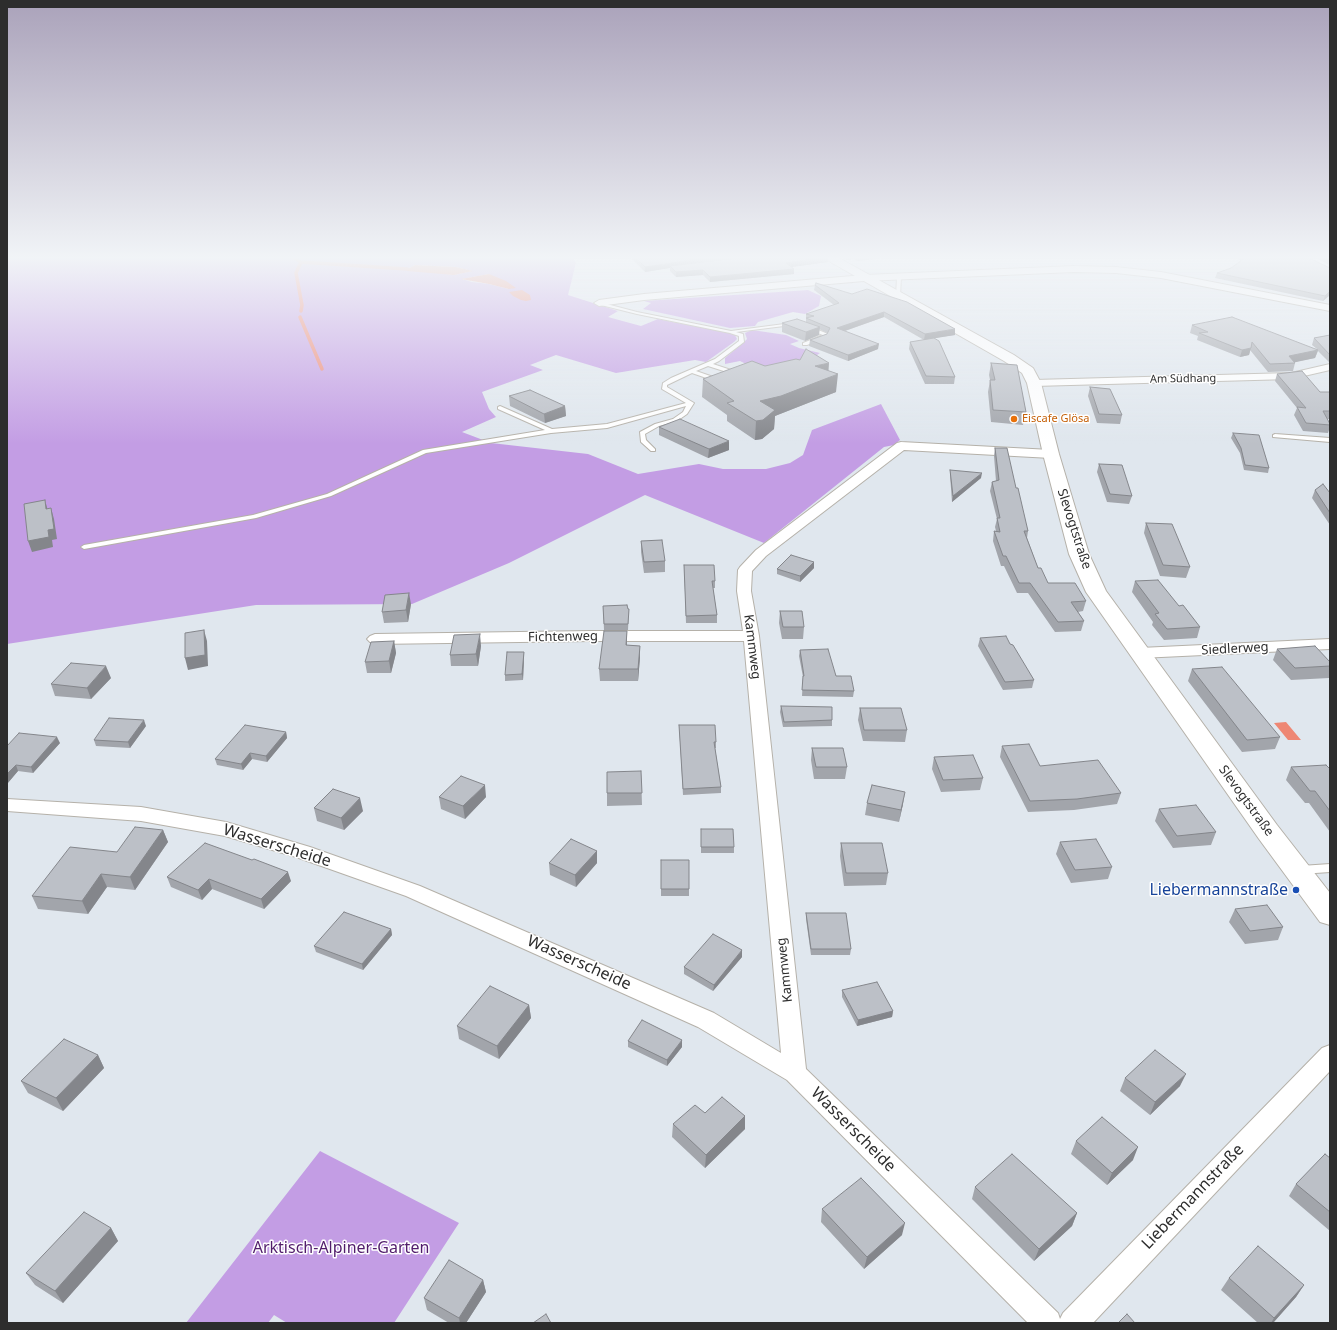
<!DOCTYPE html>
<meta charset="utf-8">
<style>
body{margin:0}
#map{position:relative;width:1337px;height:1330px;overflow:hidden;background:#e0e7ee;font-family:"Noto Sans",sans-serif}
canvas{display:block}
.frame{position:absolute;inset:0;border:8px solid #2d2d2d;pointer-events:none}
</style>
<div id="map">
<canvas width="1337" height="1330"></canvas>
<div class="frame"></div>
</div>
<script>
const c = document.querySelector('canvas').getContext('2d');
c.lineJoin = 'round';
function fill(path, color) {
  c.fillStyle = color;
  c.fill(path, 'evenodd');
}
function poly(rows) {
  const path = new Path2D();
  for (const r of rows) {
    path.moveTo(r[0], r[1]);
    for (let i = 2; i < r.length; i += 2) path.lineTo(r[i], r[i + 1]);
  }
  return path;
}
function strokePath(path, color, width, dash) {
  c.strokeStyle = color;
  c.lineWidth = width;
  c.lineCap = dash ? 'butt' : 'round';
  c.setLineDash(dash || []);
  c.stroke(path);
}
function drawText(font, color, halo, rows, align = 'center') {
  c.font = font + ' "Noto Sans",sans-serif';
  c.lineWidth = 3;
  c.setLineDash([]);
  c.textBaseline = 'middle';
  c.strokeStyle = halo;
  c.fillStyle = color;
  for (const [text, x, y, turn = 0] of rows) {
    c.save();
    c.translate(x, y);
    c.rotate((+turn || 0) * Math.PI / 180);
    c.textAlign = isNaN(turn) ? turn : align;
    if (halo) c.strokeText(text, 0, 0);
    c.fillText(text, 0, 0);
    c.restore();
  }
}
const green = poly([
 [7,258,573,258,576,263,568,295,618,311,608,317,641,326,658,319,729,333,735,335,737,339,734,342,706,362,695,360,616,373,556,355,530,365,543,370,482,392,489,409,496,417,462,432,491,443,588,454,638,474,699,464,723,469,766,469,790,463,803,455,812,430,881,404,900,440,894,445,884,447,764,543,645,495,509,563,412,604,256,605,7,644],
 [415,265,456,267,472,271,454,275,407,269],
 [489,274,509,289,489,284,472,282,462,279],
 [808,290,821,296,819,306,805,314,793,312,758,322,755,326,730,328,643,309,651,303,644,301],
 [752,330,786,335,799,341,790,344,799,348,820,353,817,355,822,362,752,367,740,361,725,364,725,358,743,343,747,339,745,333],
 [320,1151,459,1223,394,1323,287,1323,274,1315,268,1323,186,1323]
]);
const water = poly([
 [415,265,456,267,473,271,454,275,407,271,407,269],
 [489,274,506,281,516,288,509,289,489,284,461,279],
 [522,290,530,295,531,300,526,301,521,300,513,296,509,292],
 [1286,722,1301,740,1288,740,1274,723]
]);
const stream = poly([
 [294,258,301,262,407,269],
 [301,262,296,273,302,305,301,311],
 [300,317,322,369]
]);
const lane = poly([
 [899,276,901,277,900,297,898,298,896,297,897,277,899,276],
 [599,302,637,312,731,331,792,323,794,324,792,325,736,332,743,334,744,342,719,361,713,364,734,371,738,374,738,376,734,376,730,373,708,366,696,371,719,379,719,381,715,381,692,373,667,385,667,387,694,403,687,414,677,421,659,426,645,434,646,440,655,449,655,451,651,451,641,442,640,432,655,424,673,419,683,412,686,406,607,428,551,433,426,453,331,496,256,518,84,549,81,547,84,545,253,515,327,494,423,450,545,430,498,409,498,407,500,406,552,429,607,424,686,403,662,389,663,383,671,378,715,359,739,341,739,336,730,333,637,314,597,304,597,302,599,302],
 [807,327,811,327,828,334,826,338,807,345,803,345,803,343,823,335,807,329,807,327],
 [1275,434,1330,438,1330,442,1273,437,1273,435,1275,434],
 [1330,864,1330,872,1301,874,1297,873,1296,870,1297,867,1301,866,1330,864]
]);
const street = poly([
 [1074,266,1116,267,1161,272,1330,305,1330,311,1161,278,1116,273,1074,272,864,281,644,300,599,306,594,303,599,300,644,294,864,275,1074,266],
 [1330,364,1330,370,1291,379,1034,386,1029,383,1034,380,1291,373,1330,364],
 [901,442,1051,450,1055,451,1057,454,1055,457,1051,458,904,450,766,556,752,571,751,591,759,636,806,1069,1058,1313,1060,1319,1063,1313,1322,1048,1330,1045,1330,1071,1093,1323,1028,1323,787,1080,698,1027,406,896,296,857,225,836,141,821,7,811,7,799,141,807,226,822,310,847,420,886,714,1013,781,1053,744,641,592,641,375,644,370,642,367,639,370,636,375,634,592,631,743,631,737,591,738,570,740,567,756,550,897,443,901,442],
 [1330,639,1330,649,1140,658,1134,656,1132,653,1134,650,1140,648,1330,639]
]);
const secondary = poly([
 [825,258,839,258,1014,355,1033,368,1041,383,1059,454,1089,554,1106,591,1277,825,1330,893,1330,925,1320,922,1259,839,1086,592,1069,554,1043,454,1027,383,1022,373,1004,361,827,260,825,258]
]);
const wall = poly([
 [631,258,828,258,828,262,791,267,794,274,710,282,703,275,676,277,670,271,670,268,645,272],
 [842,258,883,258,857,261,853,259,846,260],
 [1234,258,1271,258,1274,259,1330,268,1330,295,1323,301,1215,278,1217,273,1231,268,1241,260],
 [1315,258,1330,258,1330,265],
 [815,285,955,335,934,338,955,377,954,384,925,384,909,349,910,342,924,340,884,317,845,331,878,349,848,361,809,346,810,340,827,334,827,333,819,329,819,335,805,341,782,332,782,323,806,322,806,314,834,305,814,290],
 [1192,325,1317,349,1312,345,1314,338,1330,335,1330,363,1318,351,1315,358,1294,362,1295,363,1293,371,1268,372,1250,350,1249,355,1240,357,1197,340,1198,336,1190,333],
 [991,363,1026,412,1023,425,991,422,988,392,990,380,989,375],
 [765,366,829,371,836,392,780,414,775,416,774,429,762,439,755,440,727,421,727,415,702,397,703,379],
 [1277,374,1320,392,1330,392,1330,419,1327,419,1330,424,1330,427,1328,433,1303,431,1294,415,1297,408,1275,381],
 [1090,387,1122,415,1120,424,1097,423,1088,396],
 [509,396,565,406,566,416,545,423,510,406],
 [659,427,729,450,708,458,659,435],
 [1233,433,1269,468,1268,473,1244,470,1240,453,1231,438],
 [995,448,1016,488,1028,531,1027,538,1038,568,1048,583,1086,601,1083,611,1078,612,1084,621,1081,631,1055,632,1028,593,1017,593,1004,566,1001,566,993,541,994,531,996,531,995,527,997,519,990,491,992,482,996,481,994,456],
 [1099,464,1132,496,1129,504,1107,502,1097,472],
 [950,470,981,478,952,502,950,475],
 [1315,490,1330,493,1330,525,1312,498],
 [1146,523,1190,567,1186,578,1160,576,1144,533],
 [641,541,665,561,665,572,644,573,641,552],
 [684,565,715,581,715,588,713,588,717,615,717,623,686,623],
 [814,568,800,582,777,574,777,569],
 [1135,581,1179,606,1200,627,1197,638,1164,640,1152,625,1153,622,1132,592],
 [411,604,408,622,384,623,382,612],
 [603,606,629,609,628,630,604,630],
 [780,611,804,627,803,639,782,639,779,623],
 [627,631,627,645,640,646,640,657,638,681,600,681,599,669],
 [980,638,1010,644,1034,680,1032,688,1003,690,978,646],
 [394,641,396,653,391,673,367,673,365,662],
 [481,646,478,666,451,666,450,655],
 [1277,649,1330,662,1330,676,1329,678,1291,680,1273,660],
 [800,650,836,676,854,691,853,697,802,696,803,677,799,656],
 [524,652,524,658,523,680,505,681,505,675],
 [1192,669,1280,737,1275,749,1242,752,1188,681],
 [111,678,91,699,55,696,51,684],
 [781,706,832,720,832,726,783,727,780,712],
 [860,708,907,730,905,742,863,741,858,720],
 [679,725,716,742,716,748,715,748,721,787,721,793,683,795],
 [146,726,130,748,96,746,94,740],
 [286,732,287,738,267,762,252,759,243,770,217,765,215,759],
 [60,743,33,773,18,771,7,784,7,746],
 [1002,746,1040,766,1121,793,1117,804,1074,810,1028,812,1000,757],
 [812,748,847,767,845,779,814,779,811,760],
 [934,757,983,778,980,790,941,792,932,769],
 [1291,767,1330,769,1330,832,1309,803,1305,803,1286,780],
 [641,771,642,805,607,806,607,793],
 [439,797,486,797,465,819,441,809],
 [867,803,903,804,899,822,865,815],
 [314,808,363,811,344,830,317,821],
 [1159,809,1216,832,1211,845,1173,848,1155,821],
 [701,829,734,847,734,853,701,853],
 [163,830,168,842,135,890,107,887,88,914,38,909,32,896,117,852],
 [1060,842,1112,867,1108,879,1071,883,1056,854],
 [841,843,888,873,886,885,844,886,840,856],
 [597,851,597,863,576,887,550,875,549,863],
 [661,860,689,860,689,896,661,896],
 [167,877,291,881,264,909,212,889,202,900,171,887],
 [1235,909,1283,927,1278,940,1245,944,1229,922],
 [806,913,851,949,850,955,811,955,806,919],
 [391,929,392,935,363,970,316,952,314,946],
 [742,957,713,991,684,974,684,967],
 [842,990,893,1011,892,1017,857,1026,842,997],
 [529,1005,531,1018,499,1059,459,1039,457,1026],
 [628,1041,682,1047,667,1066,628,1047],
 [98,1055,104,1068,63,1111,28,1093,21,1081],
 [1125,1078,1180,1086,1150,1115,1120,1091],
 [705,1113,745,1116,745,1129,705,1168,672,1137,673,1124],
 [1076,1141,1133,1160,1107,1185,1071,1154],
 [1330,1158,1330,1231,1289,1196,1296,1184],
 [975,1187,1077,1213,1072,1226,1034,1261,972,1199],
 [822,1209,902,1235,864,1269,821,1222],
 [111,1228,118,1241,63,1303,35,1285,26,1273],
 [1229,1278,1304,1285,1296,1297,1273,1323,1258,1323,1221,1290],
 [483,1280,486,1292,466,1323,449,1323,427,1310,424,1298]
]);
const shadedWall = poly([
 [706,258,741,258,670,266,670,268,645,272,645,267],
 [822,258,828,258,828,262,785,268,786,263],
 [846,258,853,258,853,259,846,260],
 [858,258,883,258,857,261],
 [794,269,794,274,710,282,710,277],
 [703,270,703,275,676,277,676,272],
 [1330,291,1330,295,1323,301,1325,296],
 [884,312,884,317,836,334,837,328],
 [820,327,819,335,805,341,806,332],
 [955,329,955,335,924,340,925,334],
 [879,344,878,349,848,361,848,355],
 [1251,348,1249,355,1240,357,1242,350],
 [1318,350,1315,358,1287,364,1289,356],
 [829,363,828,378,838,374,836,392,780,414,775,416,774,429,762,439,755,440,756,421,760,401,815,366],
 [565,406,566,416,545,423,544,414],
 [729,441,729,450,708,458,709,449],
 [982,473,981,478,952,502,953,496],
 [45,500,48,511,46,509],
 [51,508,54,519,57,539,52,540,53,547,32,552,28,541,48,530],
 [814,562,814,568,800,582,800,576],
 [409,593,411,604,408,622,406,610],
 [204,630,207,641,208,666,188,670,185,658],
 [627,631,627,642,626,657,626,645],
 [480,634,481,646,478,666,476,654],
 [394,641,396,653,391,673,389,661],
 [640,646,640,657,638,681,638,669],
 [524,652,524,658,523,680,522,674],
 [106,666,111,678,91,699,87,688],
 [144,720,146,726,130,748,128,742],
 [286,732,287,738,267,762,266,756],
 [57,737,60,743,33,773,31,767],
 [250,753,252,759,243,770,241,764],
 [16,765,18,771,7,784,7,774],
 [485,785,486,797,465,819,463,806],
 [905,792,903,804,899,822,901,810],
 [360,798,363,811,344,830,341,818],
 [163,830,168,842,135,890,130,877],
 [597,851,597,863,576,887,575,875],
 [288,872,291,881,264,909,261,899],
 [101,874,107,887,88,914,82,901],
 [209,879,212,889,202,900,198,890],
 [391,929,392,935,363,970,362,964],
 [742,950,742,957,713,991,714,985],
 [529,1005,531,1018,499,1059,497,1046],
 [893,1011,892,1017,857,1026,858,1020],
 [682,1040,682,1047,667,1066,667,1060],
 [98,1055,104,1068,63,1111,56,1098],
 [1186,1074,1180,1086,1150,1115,1155,1102],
 [745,1116,745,1129,705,1168,706,1155],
 [1138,1147,1133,1160,1107,1185,1112,1173],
 [1077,1213,1072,1226,1034,1261,1039,1249],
 [905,1223,902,1235,864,1269,867,1257],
 [111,1228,118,1241,63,1303,55,1291],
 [483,1280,486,1292,466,1323,460,1323,459,1318],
 [1304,1285,1296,1297,1273,1323,1271,1323,1274,1318]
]);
const building = poly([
 [636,258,706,258,645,267,636,258],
 [737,258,822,258,786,263,794,269,710,277,703,270,676,272,670,266,737,258],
 [1245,258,1271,258,1274,259,1274,258,1309,258,1330,268,1330,291,1325,296,1217,273,1231,268,1245,258],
 [816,283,852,294,867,289,907,302,955,329,925,334,884,312,837,328,879,344,848,355,810,340,827,334,830,328,806,318,814,316,806,314,839,303,815,285,816,283],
 [1232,317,1318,350,1289,356,1295,363,1270,364,1252,342,1251,348,1242,350,1199,333,1208,332,1192,325,1232,317],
 [797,319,820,327,806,332,782,323,797,319],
 [1330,335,1330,355,1314,338,1330,335],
 [934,338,939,341,955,377,926,376,910,342,934,338],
 [806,349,829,363,815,366,838,374,781,396,760,401,775,410,763,420,756,421,727,403,734,401,703,379,752,361,765,366,796,359,800,360,806,349],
 [991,363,1017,365,1026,412,993,410,990,380,995,380,991,363],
 [1302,371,1320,392,1330,392,1330,411,1323,411,1330,424,1330,425,1306,423,1297,407,1306,408,1277,374,1302,371],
 [1090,387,1110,389,1122,415,1099,414,1090,387],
 [530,390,565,406,544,414,509,396,530,390],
 [680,419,729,441,709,449,659,427,680,419],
 [1233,433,1259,435,1269,468,1245,465,1241,448,1233,433],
 [995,448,1007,448,1016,488,1018,488,1028,531,1024,531,1038,568,1041,568,1048,583,1075,583,1086,601,1071,602,1084,621,1058,622,1030,583,1019,583,1006,556,1003,556,994,531,1000,532,997,518,1000,518,992,482,999,480,995,448],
 [1099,464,1122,465,1132,496,1110,494,1099,464],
 [950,470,982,473,953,496,950,470],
 [1323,484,1330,493,1330,513,1315,490,1323,484],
 [45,500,46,509,51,508,54,529,48,530,49,537,28,541,24,504,45,500],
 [1146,523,1172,524,1190,567,1163,565,1146,523],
 [662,540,665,561,644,562,641,541,662,540],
 [791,555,814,562,800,576,777,569,791,555],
 [684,565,714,565,715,581,712,581,717,615,686,616,684,565],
 [1158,580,1179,606,1183,605,1200,627,1167,629,1155,614,1159,613,1135,581,1158,580],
 [409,593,406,610,382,612,385,595,409,593],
 [627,605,628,609,629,609,628,624,604,624,603,606,627,605],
 [780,611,802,611,804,627,783,627,780,611],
 [204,630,205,655,185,658,185,633,204,630],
 [604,631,627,631,626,645,640,646,638,669,599,669,604,631],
 [480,634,476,654,450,655,454,635,480,634],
 [1006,636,1010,644,1013,645,1034,680,1005,682,980,638,1006,636],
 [394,641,389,661,365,662,371,642,394,641],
 [1315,646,1330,662,1330,666,1295,668,1277,649,1315,646],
 [828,649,836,676,851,676,854,691,802,690,803,676,804,676,800,650,828,649],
 [507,652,524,652,522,674,505,675,507,652],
 [71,663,106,666,87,688,51,684,71,663],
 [1222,667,1280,737,1247,740,1192,669,1222,667],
 [781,706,832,707,832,720,784,722,781,706],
 [860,708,901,708,907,730,864,730,860,708],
 [109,718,144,720,128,742,94,740,109,718],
 [245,725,286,732,266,756,250,753,241,764,215,759,245,725],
 [679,725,715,725,716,742,714,742,721,787,683,789,679,725],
 [19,733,57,737,31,767,16,765,7,774,7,746,19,733],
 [1029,744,1040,766,1098,760,1121,793,1077,799,1030,801,1002,746,1029,744],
 [812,748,843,748,847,767,816,767,812,748],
 [973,755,983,778,943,780,934,757,973,755],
 [1326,765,1330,769,1330,811,1315,791,1310,791,1291,767,1326,765],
 [641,771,642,793,607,793,607,772,641,771],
 [461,776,485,785,463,806,439,797,461,776],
 [872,785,905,792,901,810,867,803,872,785],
 [333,789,360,798,341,818,314,808,333,789],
 [1196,805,1216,832,1177,836,1159,809,1196,805],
 [135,827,163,830,130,877,101,874,82,901,32,896,70,847,117,852,135,827],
 [701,829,733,829,734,847,701,847,701,829],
 [571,839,597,851,575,875,549,863,571,839],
 [1096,839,1112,867,1075,870,1060,842,1096,839],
 [205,843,252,860,254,859,288,872,261,899,209,879,198,890,167,877,205,843],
 [841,843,882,843,888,873,846,873,841,843],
 [661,860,689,860,689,889,661,889,661,860],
 [1267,905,1283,927,1250,931,1235,909,1267,905],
 [344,912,391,929,362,964,314,946,344,912],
 [806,913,846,913,851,949,811,949,806,913],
 [713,934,742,950,714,985,684,967,713,934],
 [877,982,893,1011,858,1020,842,990,877,982],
 [490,986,529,1005,497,1046,457,1026,490,986],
 [642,1020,682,1040,667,1060,628,1041,642,1020],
 [64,1039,98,1055,56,1098,21,1081,64,1039],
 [1155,1050,1186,1074,1155,1102,1125,1078,1155,1050],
 [722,1097,745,1116,706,1155,673,1124,695,1105,705,1113,722,1097],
 [1102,1117,1138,1147,1112,1173,1076,1141,1102,1117],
 [1012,1154,1077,1213,1039,1249,975,1187,1012,1154],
 [1325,1154,1330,1158,1330,1212,1296,1184,1325,1154],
 [861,1178,905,1223,867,1257,822,1209,861,1178],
 [84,1212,111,1228,55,1291,26,1273,84,1212],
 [1258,1246,1304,1285,1274,1318,1229,1278,1258,1246],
 [449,1260,483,1280,459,1318,424,1298,449,1260],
 [546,1314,551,1323,533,1323,546,1314],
 [1127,1314,1135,1323,1118,1323,1127,1314]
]);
const markers = [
 [1014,419,4,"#e8710a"],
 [1296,890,4,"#1a4fb4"]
];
const farStreetnames = [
 ["Am Südhang",1183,379,-1]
];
const farFoodnames = [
 ["Eiscafe Glösa",1022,419]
];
const streetNames = [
 ["Slevogtstraße",1074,529,72],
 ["Fichtenweg",563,637,-1],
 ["Kammweg",752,647,83],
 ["Siedlerweg",1235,649,-3],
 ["Slevogtstraße",1246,801,54],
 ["Kammweg",785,970,-96]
];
const nearStreetnames = [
 ["Wasserscheide",277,846,17],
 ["Wasserscheide",579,963,24],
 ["Wasserscheide",853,1130,45],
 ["Liebermannstraße",1193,1197,-46]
];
const nearTransitnames = [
 ["Liebermannstraße",1288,890]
];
const nearParknames = [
 ["Arktisch-Alpiner-Garten",341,1248]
];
fill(green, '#c39de4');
fill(water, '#ee8774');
strokePath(stream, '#ee8774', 3.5);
strokePath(lane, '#b5b1a9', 2);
strokePath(street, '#b5b1a9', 2);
strokePath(secondary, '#b5b1a9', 2);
fill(lane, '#fff');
fill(street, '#fff');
fill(secondary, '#fff');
fill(wall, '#a2a5ab');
fill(shadedWall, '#84868b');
fill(building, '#bcc0c7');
strokePath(building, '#84868b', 1);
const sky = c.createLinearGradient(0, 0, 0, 444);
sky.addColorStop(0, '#aaa2ba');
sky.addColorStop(0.58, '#f1f4f7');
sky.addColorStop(1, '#f1f4f700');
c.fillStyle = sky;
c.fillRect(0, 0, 1337, 444);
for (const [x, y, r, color] of markers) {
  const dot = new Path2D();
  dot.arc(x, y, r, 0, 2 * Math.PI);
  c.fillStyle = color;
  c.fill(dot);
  strokePath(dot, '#fff', 1.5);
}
drawText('11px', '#2d2d2d', '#fff', farStreetnames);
drawText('11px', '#c56008', '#fff', farFoodnames, 'left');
drawText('13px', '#2d2d2d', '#fff', streetNames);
drawText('16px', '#2d2d2d', '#fff', nearStreetnames);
drawText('16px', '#164399', '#fff', nearTransitnames, 'right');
drawText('16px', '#511c6b', '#fff', nearParknames);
</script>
